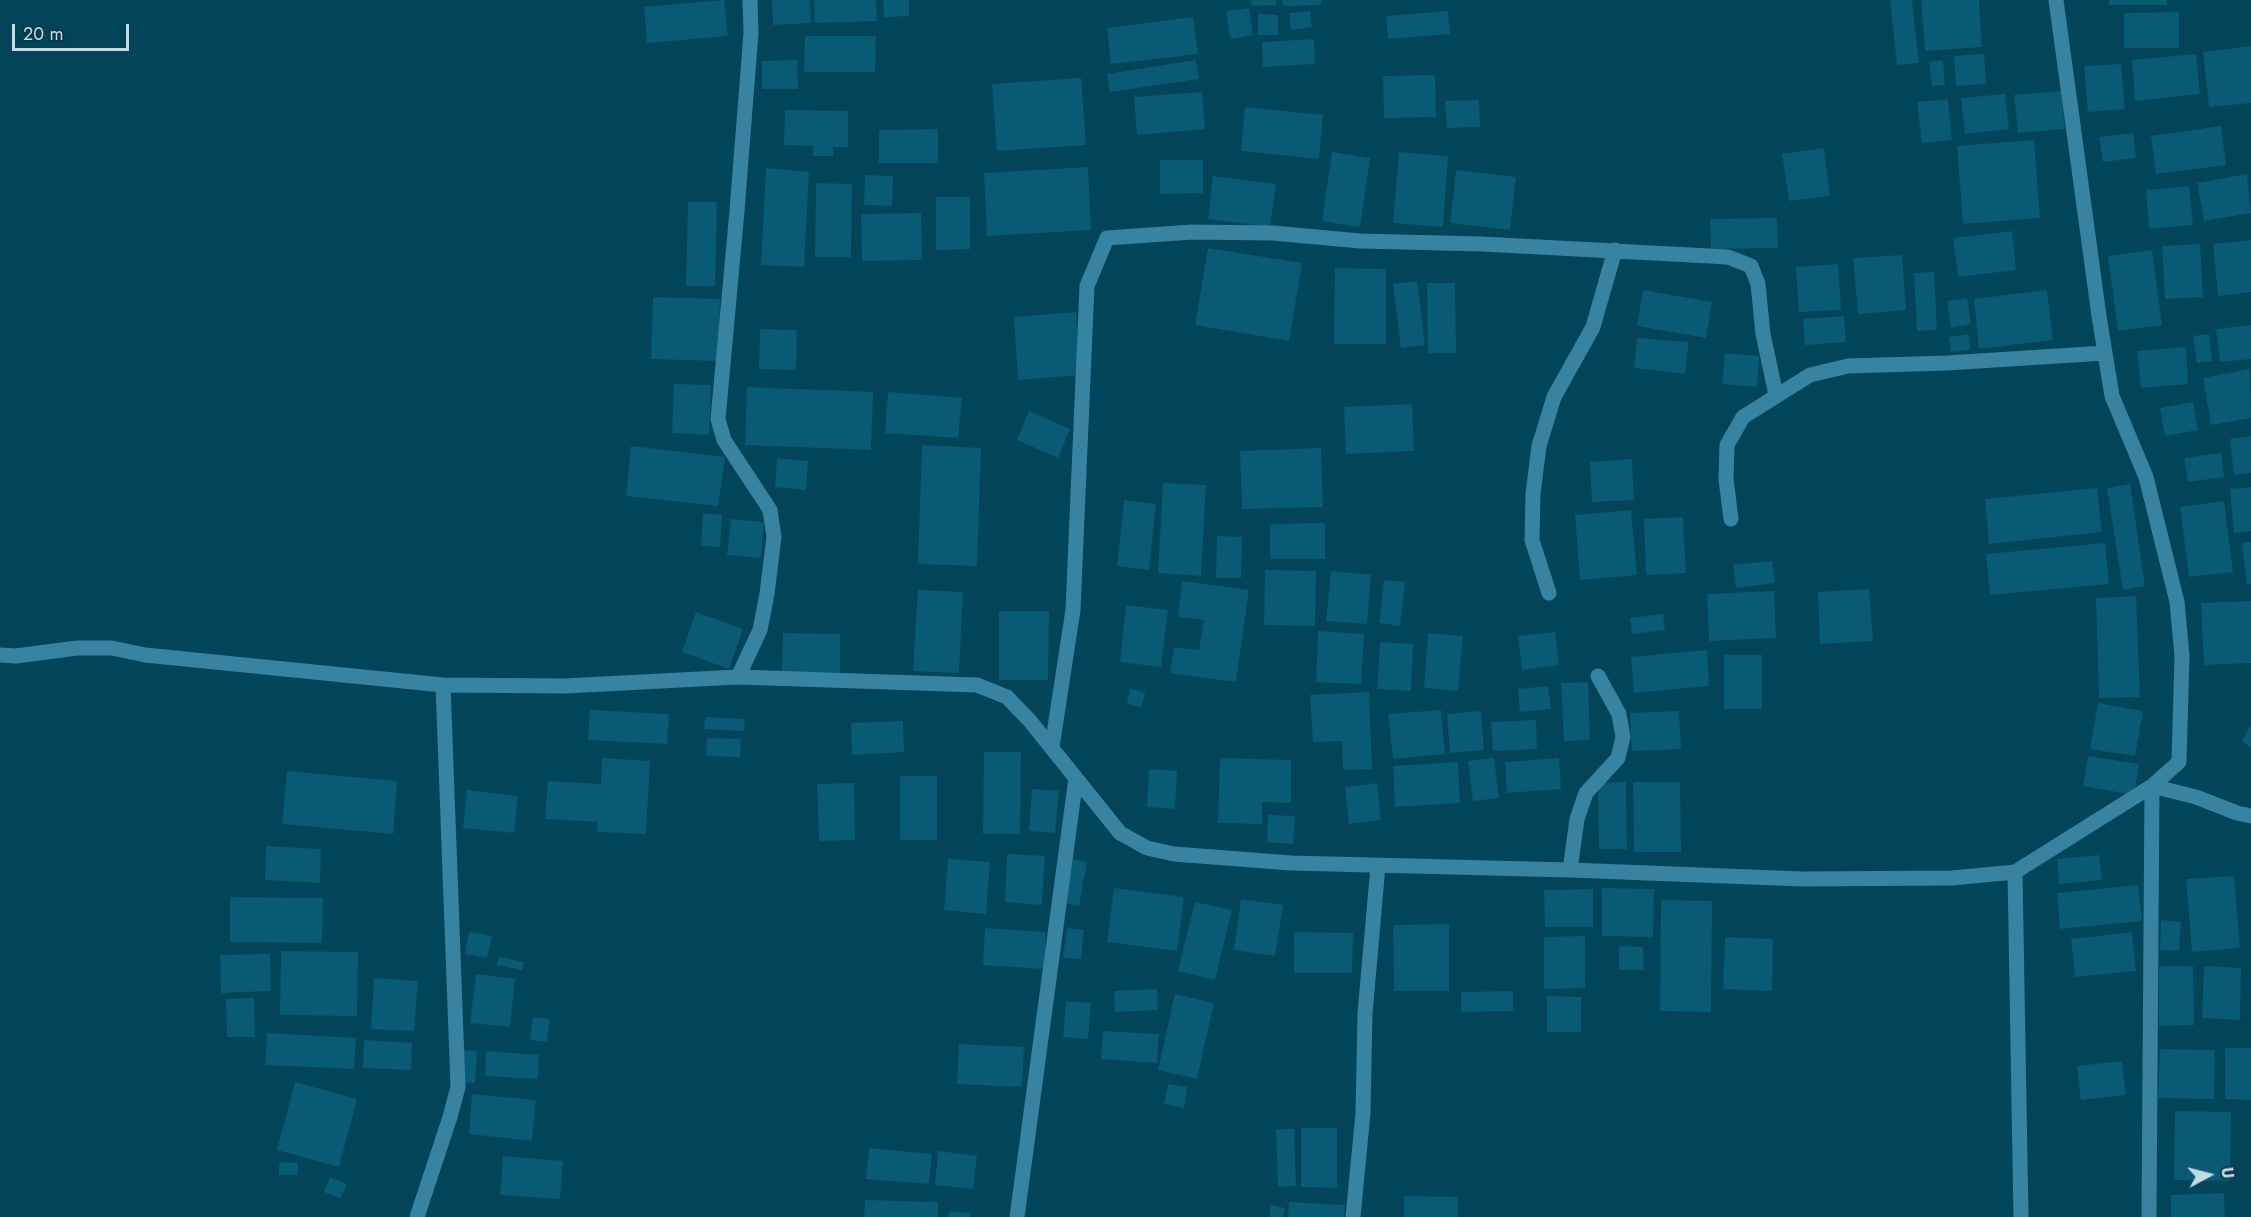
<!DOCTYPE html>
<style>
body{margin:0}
#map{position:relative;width:2251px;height:1217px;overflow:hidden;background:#024459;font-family:Jost,sans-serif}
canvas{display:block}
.north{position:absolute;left:2179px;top:1145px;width:60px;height:60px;-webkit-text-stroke:4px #0b3949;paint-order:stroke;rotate:83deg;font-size:16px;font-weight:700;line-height:24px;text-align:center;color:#bfdbe7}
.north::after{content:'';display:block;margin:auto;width:21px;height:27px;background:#bfdbe7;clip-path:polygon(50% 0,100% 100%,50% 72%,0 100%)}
.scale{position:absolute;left:12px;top:24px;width:117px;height:27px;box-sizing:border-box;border:3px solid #bfdbe7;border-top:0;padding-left:8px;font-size:18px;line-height:21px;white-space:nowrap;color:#bfdbe7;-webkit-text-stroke:4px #0b3949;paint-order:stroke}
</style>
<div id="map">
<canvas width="2251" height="1217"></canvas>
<div class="north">U</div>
<div class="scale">20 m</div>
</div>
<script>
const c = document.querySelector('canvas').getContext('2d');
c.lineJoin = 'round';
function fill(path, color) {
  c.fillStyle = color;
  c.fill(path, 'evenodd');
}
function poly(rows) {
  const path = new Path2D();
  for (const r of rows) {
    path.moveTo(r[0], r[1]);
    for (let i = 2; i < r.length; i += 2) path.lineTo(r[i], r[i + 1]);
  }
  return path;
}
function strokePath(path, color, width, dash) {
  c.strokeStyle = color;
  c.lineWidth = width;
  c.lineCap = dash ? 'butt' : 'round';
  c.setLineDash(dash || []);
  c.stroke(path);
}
const building = poly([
 [724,0,728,36,647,43,644,7],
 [772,0,810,0,811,23,773,25],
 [814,0,876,0,877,21,815,23],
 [883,0,909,0,909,16,884,17],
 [1251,0,1276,0,1276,5,1251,6],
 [1282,0,1321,0,1321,5,1283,6],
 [1890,0,1912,0,1919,63,1897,65],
 [1921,0,1979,0,1982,47,1925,51],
 [2109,0,2167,0,2167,5,2109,5],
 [1249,8,1253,35,1230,39,1226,11],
 [1310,11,1312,27,1291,30,1289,13],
 [1448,11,1450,34,1388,39,1386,16],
 [2179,12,2179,48,2124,48,2124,13],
 [1258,14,1278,15,1278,35,1258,35],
 [1193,17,1198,54,1111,64,1107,28],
 [805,36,876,36,875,72,804,72],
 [1314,39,1315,64,1263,67,1262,42],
 [2251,46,2251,103,2209,107,2203,52],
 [1984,54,1986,84,1956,86,1954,56],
 [2196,54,2200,94,2135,101,2132,60],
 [797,60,798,89,762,89,762,61],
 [1196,60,1199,79,1110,92,1107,74],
 [1943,60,1945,85,1932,86,1929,62],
 [2121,64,2125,109,2088,112,2084,66],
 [1435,75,1436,117,1384,118,1383,76],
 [1081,78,1086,145,997,151,992,84],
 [2061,91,2065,129,2018,133,2014,95],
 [1202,92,1205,129,1137,135,1134,97],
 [2005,94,2009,129,1965,134,1961,98],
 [1948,99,1952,140,1922,143,1917,102],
 [1479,100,1480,127,1447,128,1445,101],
 [1245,107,1323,115,1319,159,1241,151],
 [785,110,848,111,848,147,833,147,833,156,813,156,813,146,784,145],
 [2221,126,2226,165,2156,174,2151,136],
 [938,129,938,163,879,163,879,130],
 [2133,133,2136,158,2103,162,2099,137],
 [2034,140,2040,218,1963,224,1957,146],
 [1824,148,1830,196,1789,201,1782,154],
 [1332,152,1370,158,1360,227,1322,221],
 [1399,152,1448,156,1443,227,1393,223],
 [1160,160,1203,160,1203,193,1160,194],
 [1088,167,1091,230,987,236,984,173],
 [766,168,809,172,804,267,761,265],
 [1456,170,1516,177,1510,230,1450,223],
 [2247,174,2251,213,2204,221,2197,183],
 [865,175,893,176,892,206,864,205],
 [1213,176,1276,184,1270,227,1208,219],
 [816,183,852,184,851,257,815,257],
 [2189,186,2193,225,2149,229,2146,190],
 [936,197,970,197,970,249,936,250],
 [688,202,717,202,715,286,686,286],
 [921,213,922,260,862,261,861,214],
 [1777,218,1778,248,1711,249,1710,219],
 [2012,231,2016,270,1958,277,1953,238],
 [2251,240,2251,292,2218,296,2213,244],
 [2200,244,2203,297,2165,299,2162,246],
 [1208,248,1302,263,1289,341,1195,325],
 [2152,250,2162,325,2118,331,2108,256],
 [1902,255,1906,310,1858,314,1853,258],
 [1838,264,1841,310,1799,312,1796,267],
 [1335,268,1386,269,1386,344,1334,344],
 [1934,272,1937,330,1917,331,1914,273],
 [1417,281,1425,345,1401,348,1393,284],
 [1427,283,1455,283,1456,353,1428,353],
 [1643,290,1712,302,1706,338,1637,326],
 [2047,290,2053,340,1979,349,1974,299],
 [653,297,720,299,718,361,651,359],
 [1967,298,1971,324,1951,328,1947,301],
 [1076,312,1080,375,1018,380,1014,317],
 [1844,316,1846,342,1805,345,1803,319],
 [2251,325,2251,359,2220,362,2216,329],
 [760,329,797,330,796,370,759,369],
 [1969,334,1970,350,1951,352,1949,337],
 [2209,334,2212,361,2197,363,2193,336],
 [1637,338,1689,342,1685,374,1634,368],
 [2186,347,2188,384,2141,388,2137,351],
 [1725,353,1759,356,1757,387,1722,384],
 [2250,369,2251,418,2211,425,2203,378],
 [674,384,711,385,709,435,672,433],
 [747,387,873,392,871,450,745,445],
 [888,392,962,398,958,438,885,433],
 [2193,402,2198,430,2165,436,2160,408],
 [1412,404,1414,451,1346,454,1344,407],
 [1029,411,1070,429,1058,458,1017,440],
 [2251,436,2251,473,2234,475,2230,439],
 [922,445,981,448,977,566,918,564],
 [631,446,725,457,718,506,626,496],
 [1321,448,1323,507,1242,509,1240,451],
 [2221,453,2224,477,2188,482,2184,458],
 [777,458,808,461,806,490,775,487],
 [1632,459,1634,500,1592,502,1590,462],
 [1163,483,1206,485,1201,576,1158,573],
 [2130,484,2145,586,2123,590,2107,488],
 [2251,487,2251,531,2234,533,2230,489],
 [2097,488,2102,532,1989,544,1985,499],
 [1124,500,1156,504,1149,570,1117,566],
 [2224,501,2233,572,2189,577,2180,507],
 [1631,510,1637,575,1580,580,1575,515],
 [703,513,722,515,720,547,701,546],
 [1683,517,1686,573,1646,575,1644,519],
 [731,519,764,522,761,558,727,555],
 [1325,523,1325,559,1270,559,1270,524],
 [1217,536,1242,537,1241,578,1216,578],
 [2251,542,2251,584,2247,584,2242,543],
 [2105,543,2109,584,1990,595,1986,554],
 [1772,561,1775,583,1736,588,1733,565],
 [1265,570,1316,571,1315,626,1264,625],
 [1331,571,1371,575,1367,624,1326,621],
 [1384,580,1405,582,1400,626,1379,623],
 [1182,581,1249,590,1236,682,1170,673,1174,647,1199,650,1204,620,1178,617],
 [1869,589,1873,641,1820,644,1818,592],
 [918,590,963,592,959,673,913,671],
 [1774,591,1776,638,1709,641,1707,594],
 [2136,596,2140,697,2099,698,2096,598],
 [2251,601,2251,663,2204,665,2201,603],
 [1126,605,1168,610,1161,667,1120,662],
 [999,611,1049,611,1048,680,999,680],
 [696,612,743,629,729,669,682,652],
 [1663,614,1665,630,1632,634,1630,618],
 [1318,631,1364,634,1361,684,1316,682],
 [1555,632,1559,665,1522,670,1518,636],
 [783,633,840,634,840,673,782,672],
 [1428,633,1463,636,1458,691,1424,688],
 [1380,642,1413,644,1411,691,1377,689],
 [1707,650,1709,686,1634,693,1631,657],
 [1724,655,1762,655,1762,709,1724,709],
 [1588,682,1590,740,1564,741,1561,683],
 [1548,686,1551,709,1520,712,1518,689],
 [1130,689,1145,692,1142,707,1127,704],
 [1369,692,1372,769,1343,770,1342,741,1313,742,1310,695],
 [2098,703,2143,711,2135,756,2090,749],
 [590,710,669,714,667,744,588,740],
 [1441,710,1445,754,1393,759,1388,714],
 [1481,711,1484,750,1450,753,1447,714],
 [1679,711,1681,749,1632,751,1630,713],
 [705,717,745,719,744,731,704,729],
 [1536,720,1537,749,1493,751,1491,722],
 [903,721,904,752,852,755,851,723],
 [2251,724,2251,747,2242,742],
 [707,738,741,739,740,757,706,756],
 [984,752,1021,752,1020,834,983,834],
 [2088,756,2139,764,2134,795,2083,786],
 [602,758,650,761,646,834,597,832,598,822,545,819,548,781,601,784],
 [1220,758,1291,760,1291,803,1262,802,1262,824,1218,823],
 [1494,758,1499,798,1473,801,1468,761],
 [1559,758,1561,789,1507,793,1505,762],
 [1458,762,1460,803,1395,807,1393,766],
 [1149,769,1177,771,1175,809,1147,807],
 [287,771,397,781,393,834,282,824],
 [900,776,937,776,937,840,900,840],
 [1626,782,1627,849,1599,849,1598,783],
 [1633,782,1680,782,1681,852,1634,852],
 [854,783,855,840,819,841,817,784],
 [1377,783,1381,820,1349,824,1345,787],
 [1032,789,1059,791,1055,833,1029,831],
 [467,790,518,796,514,833,463,828],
 [1268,815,1295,816,1293,844,1267,842],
 [266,846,321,849,320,883,265,880],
 [1007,854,1045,856,1042,905,1005,902],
 [2099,855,2102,880,2059,884,2057,859],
 [948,859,990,862,986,914,944,910],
 [1071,859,1087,862,1079,906,1064,903],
 [2234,876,2240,948,2192,952,2186,879],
 [2138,885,2142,921,2060,929,2057,893],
 [1114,888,1184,897,1177,951,1107,942],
 [1602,888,1654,889,1653,937,1602,936],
 [1593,889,1593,927,1545,927,1544,890],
 [230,897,323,898,322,943,230,942],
 [1241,899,1283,905,1275,956,1234,950],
 [1661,900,1712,901,1711,1012,1660,1011],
 [1195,902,1232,910,1215,980,1178,971],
 [2161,920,2181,922,2179,951,2160,950],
 [1449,924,1449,991,1394,991,1393,925],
 [985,928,1046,932,1044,969,983,965],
 [1067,928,1084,930,1081,959,1063,958],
 [469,932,492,936,487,958,465,954],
 [1294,932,1353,933,1352,973,1294,973],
 [2132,932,2136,971,2075,977,2071,939],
 [1585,936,1585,988,1544,989,1544,937],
 [1725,937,1773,939,1772,991,1723,989],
 [1619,946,1643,947,1644,970,1619,970],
 [281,951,358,952,357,1016,280,1015],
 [270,954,271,991,221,993,220,955],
 [499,957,524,962,522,970,497,965],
 [2159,966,2193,966,2194,1025,2159,1026],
 [2204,966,2241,968,2240,1020,2202,1018],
 [476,974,515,979,510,1027,470,1023],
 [374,978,418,981,414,1031,371,1029],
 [1157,989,1158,1010,1115,1012,1114,991],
 [1513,991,1513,1011,1461,1012,1461,992],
 [1175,994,1214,1003,1197,1079,1158,1070],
 [1547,996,1581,997,1581,1032,1547,1032],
 [254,998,255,1037,227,1037,226,999],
 [1066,1001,1091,1003,1088,1039,1063,1037],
 [533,1017,550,1019,547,1042,530,1040],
 [1103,1031,1159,1034,1157,1063,1101,1059],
 [267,1033,356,1038,354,1069,265,1065],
 [364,1040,412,1043,411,1070,363,1068],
 [959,1044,1024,1047,1022,1087,957,1084],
 [2225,1048,2251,1048,2251,1100,2225,1099],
 [2160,1049,2215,1050,2214,1099,2158,1098],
 [461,1050,477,1051,475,1083,458,1082],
 [486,1051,539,1055,538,1079,485,1076],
 [2122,1061,2126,1095,2081,1100,2077,1066],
 [295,1082,357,1099,339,1167,277,1150],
 [1168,1084,1187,1087,1184,1108,1164,1104],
 [472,1094,536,1100,532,1141,469,1134],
 [2175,1111,2231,1112,2230,1181,2174,1180],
 [1301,1128,1337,1128,1337,1188,1301,1187],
 [1276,1129,1294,1129,1296,1186,1278,1187],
 [869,1148,932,1154,929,1184,866,1179],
 [938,1151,977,1156,973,1189,935,1185],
 [503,1156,563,1161,560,1199,500,1195],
 [279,1162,298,1163,298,1175,279,1175],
 [330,1177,347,1184,341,1198,324,1192],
 [2224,1193,2225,1217,2171,1217,2171,1195],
 [1404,1196,1458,1197,1458,1217,1404,1217],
 [865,1200,938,1202,938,1217,864,1217],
 [1289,1202,1345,1205,1344,1217,1288,1217],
 [1271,1205,1285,1208,1283,1217,1269,1217],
 [949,1211,971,1213,970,1217,948,1217]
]);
const minor = poly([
 [1731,519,1726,479,1727,445,1743,417,1810,375,1848,366,1947,363,2105,353],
 [1549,593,1532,540,1533,494,1539,446,1554,397,1593,327,1615,250],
 [0,655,16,656,77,648,112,648,145,655,443,685,565,686,738,677,977,685,1007,697,1030,721,1120,833,1147,848,1174,854,1291,863,1570,870,1803,879,1952,878,2015,872,2152,786,2179,762,2182,656,2177,602,2146,477,2112,396,2099,316,2056,0],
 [738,677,760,630,767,594,774,537,770,510,724,440,718,419,737,211,751,33,750,0],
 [1052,747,1073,610,1087,286,1107,238,1192,232,1273,233,1360,241,1482,244,1728,257,1751,266,1758,284,1763,334,1776,395],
 [2152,786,2196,797,2237,813,2251,816],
 [1570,870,1577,819,1586,793,1618,758,1623,737,1619,714,1598,676],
 [2015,872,2021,1217],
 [417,1217,450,1117,458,1087,443,685],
 [1017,1217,1076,778],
 [1353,1217,1363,1113,1365,1013,1378,866],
 [2149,1217,2152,786]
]);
fill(building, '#095a74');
strokePath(minor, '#3684a2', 15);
</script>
